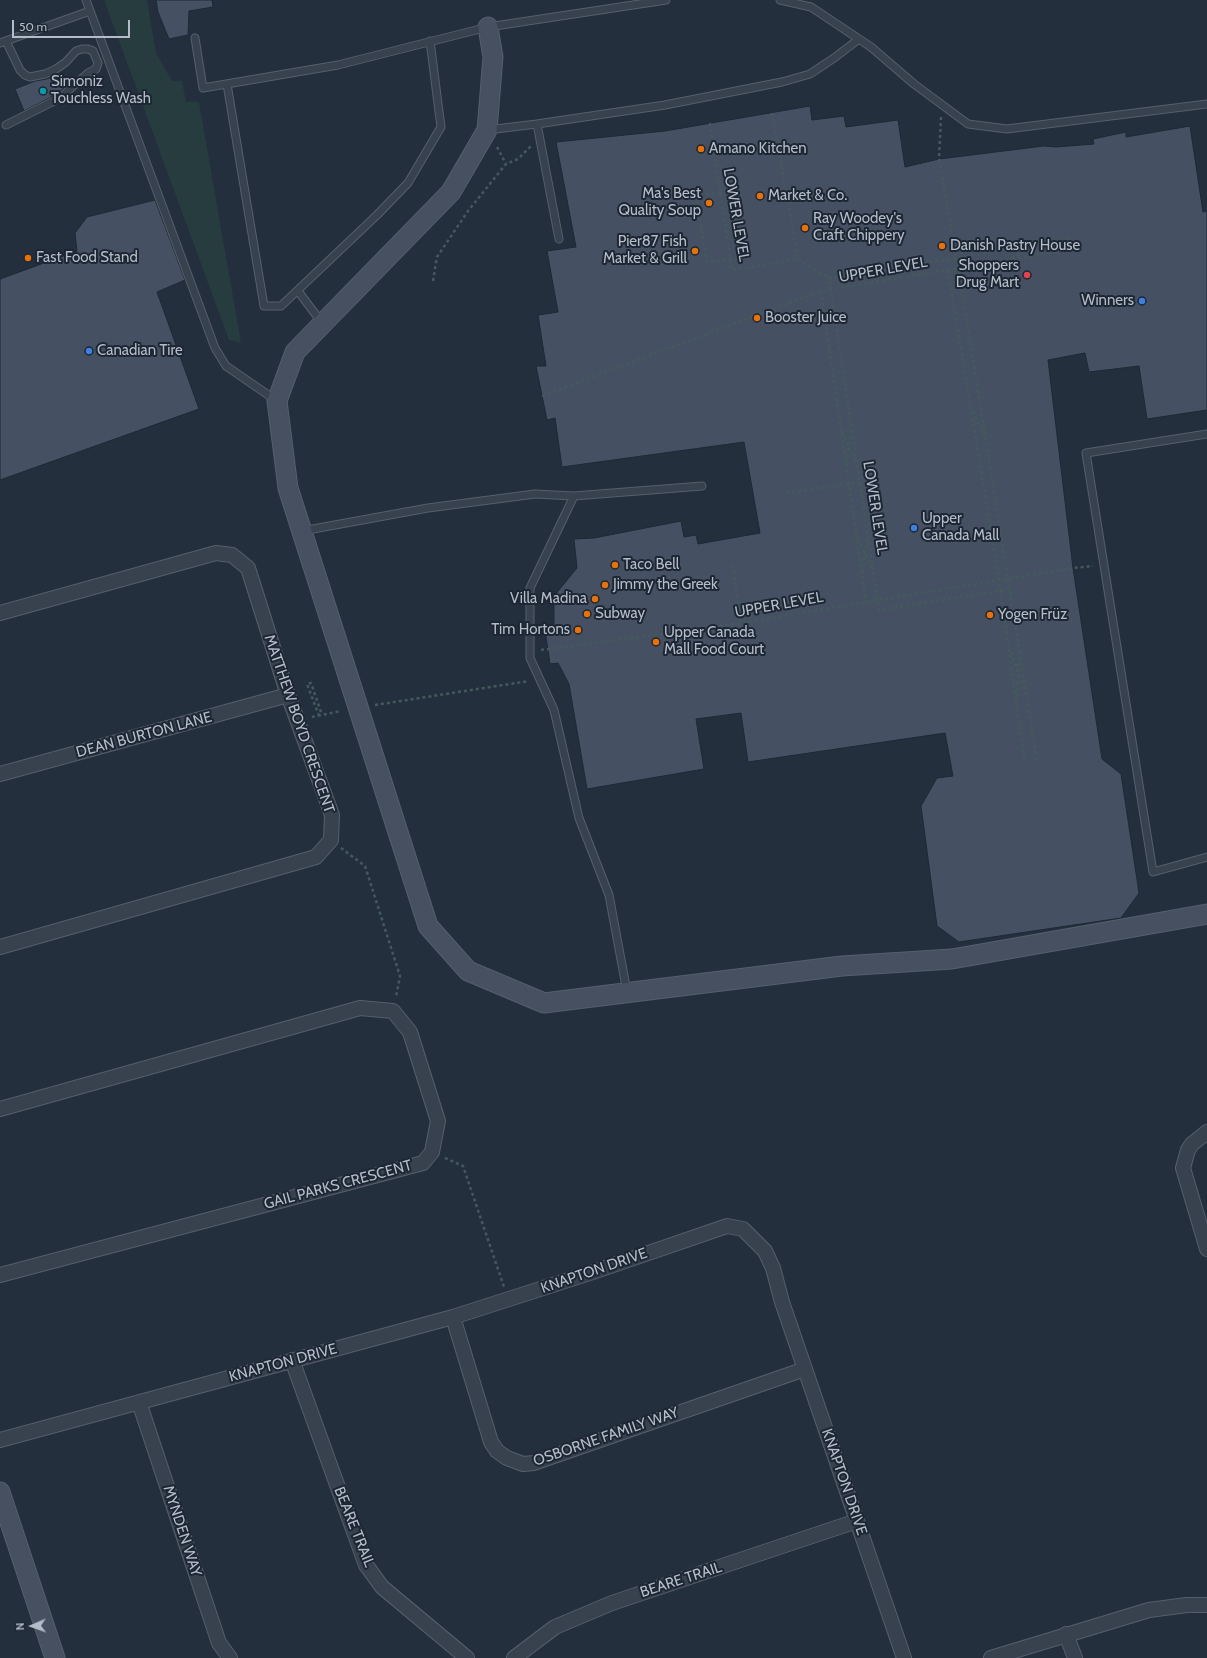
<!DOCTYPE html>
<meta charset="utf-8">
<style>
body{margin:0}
#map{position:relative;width:1207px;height:1658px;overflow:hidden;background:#242f3e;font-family:Cabin,sans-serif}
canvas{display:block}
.north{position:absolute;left:12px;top:1606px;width:40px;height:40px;-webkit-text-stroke:3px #1d2633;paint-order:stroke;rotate:268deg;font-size:11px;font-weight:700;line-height:16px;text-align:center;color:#b4bcc9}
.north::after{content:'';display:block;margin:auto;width:14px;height:18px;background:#b4bcc9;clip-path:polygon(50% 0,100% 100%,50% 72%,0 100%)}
.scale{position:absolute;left:12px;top:20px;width:118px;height:18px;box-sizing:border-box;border:2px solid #b4bcc9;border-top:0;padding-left:5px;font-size:12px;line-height:14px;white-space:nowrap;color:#b4bcc9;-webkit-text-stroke:3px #1d2633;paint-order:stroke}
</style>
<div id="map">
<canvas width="1207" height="1658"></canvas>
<div class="north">N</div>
<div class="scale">50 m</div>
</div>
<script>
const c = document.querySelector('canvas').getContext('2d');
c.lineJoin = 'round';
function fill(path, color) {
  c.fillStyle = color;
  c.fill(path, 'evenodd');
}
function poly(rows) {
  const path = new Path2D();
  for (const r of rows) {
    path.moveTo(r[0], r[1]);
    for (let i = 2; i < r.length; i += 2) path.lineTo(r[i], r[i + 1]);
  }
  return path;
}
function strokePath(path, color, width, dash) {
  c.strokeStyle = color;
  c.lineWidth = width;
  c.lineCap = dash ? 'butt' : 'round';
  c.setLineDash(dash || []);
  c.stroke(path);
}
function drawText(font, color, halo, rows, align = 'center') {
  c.font = font + ' Cabin,sans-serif';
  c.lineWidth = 4;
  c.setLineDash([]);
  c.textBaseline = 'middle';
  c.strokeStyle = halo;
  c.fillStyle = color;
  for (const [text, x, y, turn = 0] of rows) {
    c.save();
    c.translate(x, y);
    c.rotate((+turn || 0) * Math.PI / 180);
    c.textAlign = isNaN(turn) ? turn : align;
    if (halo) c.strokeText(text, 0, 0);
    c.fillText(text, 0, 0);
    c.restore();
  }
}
const green = poly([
 [104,0,147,0,156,53,172,81,182,81,186,102,199,102,241,343,229,340]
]);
const building = poly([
 [156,0,212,0,213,7,189,11,188,35,169,39,158,12,156,0],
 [61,72,67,85,57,94,24,111,15,89,35,81,47,79,61,72],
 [810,106,812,120,844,116,846,127,898,120,905,167,939,159,1044,146,1056,147,1094,144,1093,139,1126,132,1126,137,1190,126,1203,212,1207,211,1207,410,1147,419,1139,366,1089,372,1085,353,1048,360,1073,568,1102,759,1121,774,1139,893,1121,918,959,942,937,926,921,806,937,778,953,776,945,733,748,762,741,713,696,719,704,769,587,789,569,684,558,663,550,664,545,630,554,629,554,596,577,568,574,539,594,538,681,521,684,537,696,535,698,544,760,533,744,442,562,467,555,418,547,420,536,366,546,366,538,315,558,312,547,251,576,247,556,142,665,131,810,106],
 [155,200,185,280,157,292,199,409,0,480,0,279,77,251,75,233,87,217,155,200]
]);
const path = poly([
 [772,113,798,259],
 [941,117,939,159,957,258,1037,763],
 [710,123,732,270,798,259,829,278],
 [497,147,506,164],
 [721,193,696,196,707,262,731,259],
 [1010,250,1042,253],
 [1011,258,1037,245],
 [948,270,999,580,1025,764],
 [433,281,437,257,468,211,506,164,518,159,531,146],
 [821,291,866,602],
 [542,396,821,291,1066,250],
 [973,411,984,436],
 [842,431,856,462],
 [847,463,851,432],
 [786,493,860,482],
 [858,538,872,568],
 [733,565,741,623],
 [863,572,867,537],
 [1010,589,879,610,829,278,957,258,1069,239],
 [541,650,741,623,999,580,1073,568,1093,566],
 [1011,652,1025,691],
 [1017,696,1019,651],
 [375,705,529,681],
 [319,716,307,684,311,683,322,715],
 [312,717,341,711],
 [341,848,365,866,400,976,396,997],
 [445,1158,463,1166,504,1287]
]);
const lane = poly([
 [86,0,215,348,226,366,277,401],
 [780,0,811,7,871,47,914,84,968,124,1007,129,1207,104],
 [195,38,203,88,338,65,488,27,666,0],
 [0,43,90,11],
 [227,84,264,306,281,306,377,215,408,183,441,127,430,41],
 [537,124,559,239],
 [6,125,60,98,88,73,96,69,98,63,93,51,88,49,82,49,76,51,66,62,56,69,45,74,30,77,25,75,20,70,6,41],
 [487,130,537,124,665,105,782,82,810,74,834,58,859,39],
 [298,291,322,323],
 [1207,434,1086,453,1153,872,1207,857],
 [574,496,702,486],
 [302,531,428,508,535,494,574,496,530,588,530,658,554,710,579,818,609,895,627,992]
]);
const street = poly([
 [0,613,216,553,232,555,248,568,288,695,332,815,331,840,316,857,0,947],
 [0,774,288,695],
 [0,1109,360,1008,393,1011,410,1032,438,1121,432,1152,423,1163,0,1275],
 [1207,1132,1192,1144,1188,1150,1183,1168,1207,1249],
 [453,1317,491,1442,497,1451,507,1458,523,1464,534,1463,805,1369],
 [292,1360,366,1565,382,1587,467,1658],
 [139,1402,219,1643,230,1658],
 [0,1440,453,1317,593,1272,727,1226,743,1229,765,1251,773,1268,782,1302,904,1658],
 [1066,1634,1075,1658],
 [514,1658,555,1627,612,1603,857,1521],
 [991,1658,1149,1610,1187,1605,1207,1605]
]);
const secondary = poly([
 [488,27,493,57,487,130,451,192,295,352,277,401,288,488,428,926,468,971,544,1003,842,966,952,959,1207,914],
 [0,1492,55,1658]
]);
const markers = [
 [43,91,4,"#0f9aa8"],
 [701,149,4,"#e8710a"],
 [760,196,4,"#e8710a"],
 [709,203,4,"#e8710a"],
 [805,228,4,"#e8710a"],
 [942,246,4,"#e8710a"],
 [695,251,4,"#e8710a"],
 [28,258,4,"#e8710a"],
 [1027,275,4,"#e0444e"],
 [1142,301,4,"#3f7fe0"],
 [757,318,4,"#e8710a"],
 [89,351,4,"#3f7fe0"],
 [914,528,4,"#3f7fe0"],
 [615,565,4,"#e8710a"],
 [605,585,4,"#e8710a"],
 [595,599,4,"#e8710a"],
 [587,614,4,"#e8710a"],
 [990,615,4,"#e8710a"],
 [578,630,4,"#e8710a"],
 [656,642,4,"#e8710a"]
];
const poiNames = [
 ["Simoniz",51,82],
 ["Touchless Wash",51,99],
 ["Amano Kitchen",709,149],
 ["Ma's Best",701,194,"right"],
 ["Quality Soup",701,211,"right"],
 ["Market & Co.",768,196],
 ["Ray Woodey's",813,219],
 ["Craft Chippery",813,236],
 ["Pier87 Fish",687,242,"right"],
 ["Market & Grill",687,259,"right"],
 ["Danish Pastry House",950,246],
 ["Fast Food Stand",36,258],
 ["Shoppers",1019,266,"right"],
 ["Drug Mart",1019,283,"right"],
 ["Winners",1134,301,"right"],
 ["Booster Juice",765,318],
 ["Canadian Tire",97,351],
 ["Upper",922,519],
 ["Canada Mall",922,536],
 ["Taco Bell",623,565],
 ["Jimmy the Greek",613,585],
 ["Villa Madina",587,599,"right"],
 ["Subway",595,614],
 ["Yogen Früz",998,615],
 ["Tim Hortons",570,630,"right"],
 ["Upper Canada",664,633],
 ["Mall Food Court",664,650]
];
const streetNames = [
 ["LOWER LEVEL",736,215,80],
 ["UPPER LEVEL",883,270,-10],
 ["LOWER LEVEL",875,508,81],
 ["UPPER LEVEL",779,605,-10],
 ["MATTHEW BOYD CRESCENT",299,724,71],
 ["DEAN BURTON LANE",144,735,-15],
 ["GAIL PARKS CRESCENT",338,1185,-15],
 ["KNAPTON DRIVE",594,1271,-19],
 ["KNAPTON DRIVE",283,1363,-15],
 ["OSBORNE FAMILY WAY",606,1437,-19],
 ["KNAPTON DRIVE",844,1482,71],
 ["BEARE TRAIL",354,1527,68],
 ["MYNDEN WAY",182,1531,72],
 ["BEARE TRAIL",681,1580,-18]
];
fill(green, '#263c3f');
fill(building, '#455162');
strokePath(building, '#1f2835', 1);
strokePath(lane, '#565f6c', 9);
strokePath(street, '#565f6c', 16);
strokePath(secondary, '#565f6c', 21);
strokePath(path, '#44595c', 2.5, [3, 3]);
strokePath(lane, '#38414e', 7);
strokePath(street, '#38414e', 14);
strokePath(secondary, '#465061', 19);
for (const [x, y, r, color] of markers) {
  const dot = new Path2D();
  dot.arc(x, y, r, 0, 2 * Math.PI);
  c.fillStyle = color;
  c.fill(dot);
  strokePath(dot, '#1d2633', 1.5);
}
drawText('15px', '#b4bcc9', '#1d2633', poiNames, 'left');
drawText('15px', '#b4bcc9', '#1d2633', streetNames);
</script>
